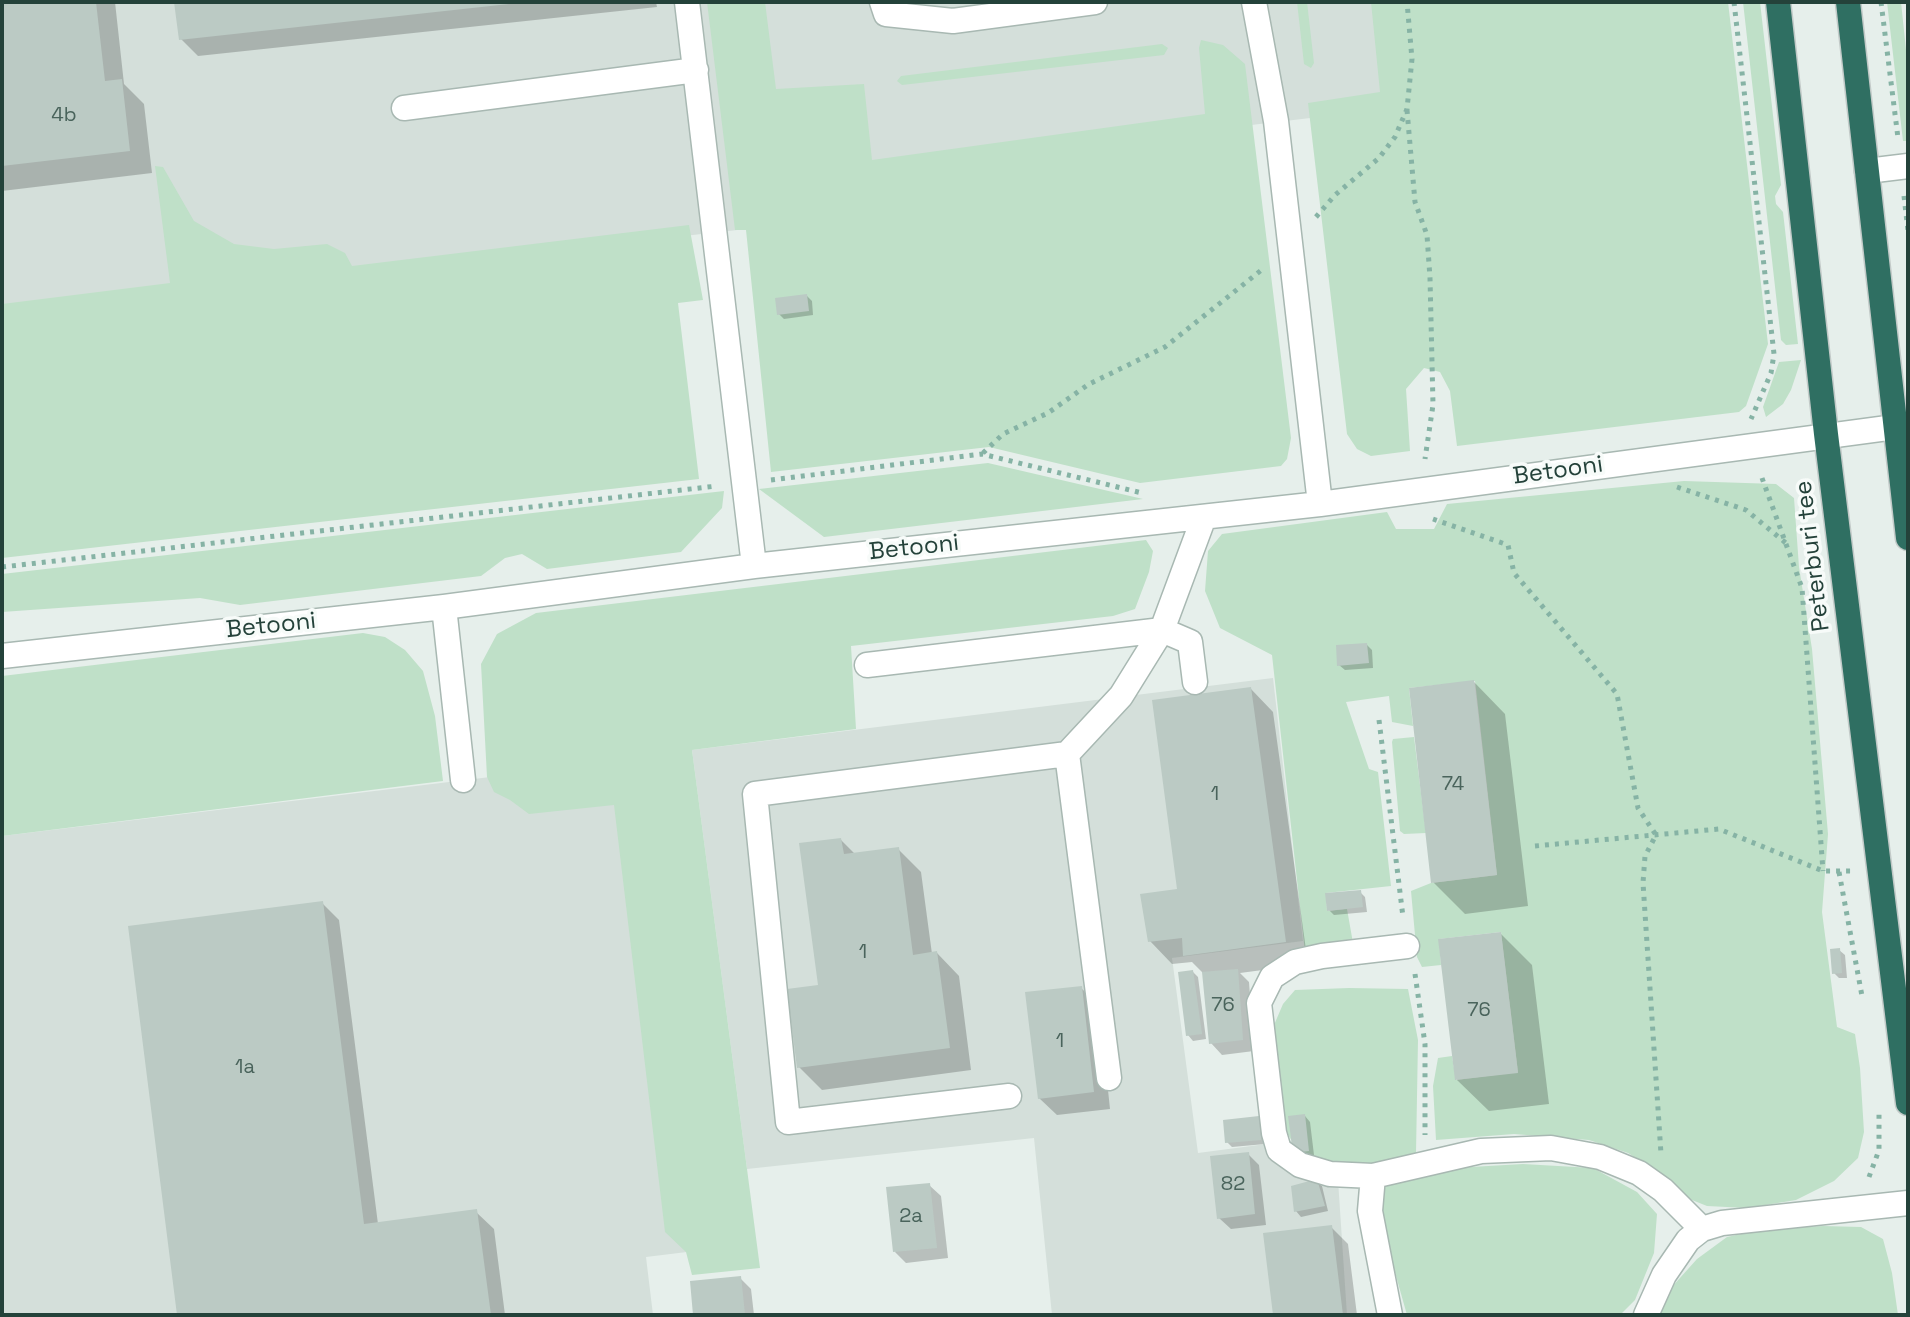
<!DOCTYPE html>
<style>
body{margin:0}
#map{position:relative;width:1910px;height:1317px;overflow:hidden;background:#e6efeb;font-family:"Space Grotesk",sans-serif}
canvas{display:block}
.frame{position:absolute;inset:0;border:4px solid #24423a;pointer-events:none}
</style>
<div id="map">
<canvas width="1910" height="1317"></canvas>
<div class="frame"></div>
</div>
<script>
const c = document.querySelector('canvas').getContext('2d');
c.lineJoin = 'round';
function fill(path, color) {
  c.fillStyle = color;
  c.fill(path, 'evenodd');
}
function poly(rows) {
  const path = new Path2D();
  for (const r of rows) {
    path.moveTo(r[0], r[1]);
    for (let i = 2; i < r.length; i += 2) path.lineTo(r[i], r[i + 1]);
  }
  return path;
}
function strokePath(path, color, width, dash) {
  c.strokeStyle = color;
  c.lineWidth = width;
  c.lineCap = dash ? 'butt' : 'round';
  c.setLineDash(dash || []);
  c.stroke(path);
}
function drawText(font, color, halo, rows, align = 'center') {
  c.font = font + ' "Space Grotesk",sans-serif';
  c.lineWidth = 7;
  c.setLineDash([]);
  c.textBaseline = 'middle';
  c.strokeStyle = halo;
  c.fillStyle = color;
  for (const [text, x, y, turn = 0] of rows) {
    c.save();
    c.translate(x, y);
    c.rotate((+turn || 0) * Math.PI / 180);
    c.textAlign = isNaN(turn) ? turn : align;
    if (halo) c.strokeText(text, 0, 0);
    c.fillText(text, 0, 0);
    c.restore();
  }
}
const built = poly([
 [2,2,1391,2,1403,107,737,186,746,229,2,313],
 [1273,678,1303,941,1172,958,1198,1153,1335,1135,1347,1315,1052,1315,1034,1138,747,1169,692,750],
 [633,757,695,1251,646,1257,653,1315,2,1315,2,836,507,775]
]);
const green = poly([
 [707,2,765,2,776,89,864,84,872,160,1205,114,1199,48,1201,40,1223,45,1245,64,1291,438,1287,459,1281,466,1140,483,989,447,771,472,746,230,735,230],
 [1297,2,1307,2,1314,63,1311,68,1304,64],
 [1371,2,1728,2,1768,344,1746,406,1739,412,1457,446,1450,391,1440,372,1424,368,1406,389,1410,451,1371,456,1357,449,1347,434,1308,103,1380,92],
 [1743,2,1760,2,1781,185,1775,196,1776,204,1783,212,1798,344,1786,345,1781,340],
 [1887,2,1901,2,1908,69,1908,141,1903,141],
 [1162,44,1168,48,1164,55,902,85,897,81,901,76],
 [155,166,163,167,194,221,234,244,274,249,327,244,345,253,352,266,689,225,703,300,678,303,699,479,2,558,2,304,170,283],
 [1801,360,1791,390,1783,404,1766,417,1763,407,1779,362],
 [988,463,1143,499,824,537,759,489],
 [1684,481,1776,484,1794,498,1799,567,1812,649,1828,834,1822,912,1837,1027,1855,1034,1860,1068,1864,1132,1858,1158,1834,1181,1796,1200,1747,1208,1707,1206,1687,1198,1670,1179,1628,1153,1589,1140,1514,1134,1436,1140,1433,1086,1438,1058,1452,1056,1456,1080,1518,1072,1501,932,1439,939,1441,965,1422,967,1417,957,1411,891,1431,883,1497,875,1475,681,1409,688,1413,726,1392,722,1389,696,1346,702,1369,769,1378,772,1391,886,1326,893,1327,911,1347,909,1353,943,1305,952,1272,655,1220,628,1205,591,1208,551,1222,534,1387,512,1396,529,1434,529,1447,504],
 [724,491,722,508,681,552,547,569,522,554,505,558,481,576,240,605,200,598,2,612,2,574],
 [1146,540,1153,551,1149,572,1135,609,1113,616,851,646,856,729,692,750,760,1268,692,1275,686,1252,665,1232,614,805,529,814,510,800,494,792,487,777,481,664,497,634,536,613],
 [363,633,385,637,405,650,423,671,435,716,443,781,2,836,2,676],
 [1414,737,1426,833,1404,834,1400,831,1392,742,1393,739],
 [1349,988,1408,989,1418,1040,1416,1153,1384,1162,1349,1167,1302,1157,1285,1130,1271,1032,1283,1004,1295,990],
 [1523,1164,1593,1168,1637,1192,1657,1214,1654,1253,1635,1300,1620,1315,1407,1315,1376,1205,1385,1180,1436,1169],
 [1823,1226,1861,1227,1883,1239,1892,1273,1898,1315,1659,1315,1662,1298,1697,1259,1727,1237,1764,1229]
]);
const shadow = poly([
 [2,2,115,2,124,84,144,104,152,173,2,191],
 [176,2,656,2,657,7,198,56,181,39],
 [977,2,1054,2,985,10],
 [807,296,812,301,813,315,784,319,779,314],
 [1367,645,1372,650,1373,668,1345,670,1339,665],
 [1474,682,1505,714,1528,906,1465,914,1433,882],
 [1251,689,1273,712,1308,964,1240,973,1249,982,1254,1051,1222,1055,1211,1043,1204,974,1192,962,1172,964,1150,941,1179,891],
 [841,840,856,855,898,849,921,872,932,954,937,953,959,976,971,1070,822,1090,799,1067,820,987],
 [1360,892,1365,897,1367,912,1334,915,1329,910],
 [322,903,339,920,378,1224,476,1212,494,1229,505,1315,179,1315],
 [1501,934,1532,965,1549,1104,1489,1111,1457,1080],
 [1839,950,1845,955,1847,978,1839,978,1834,973],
 [1193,972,1198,977,1206,1039,1193,1041,1188,1035],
 [1081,988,1099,1005,1110,1109,1057,1115,1039,1098],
 [1305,1116,1310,1122,1314,1155,1300,1157],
 [1258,1118,1263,1124,1265,1144,1232,1147,1227,1142],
 [1248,1154,1259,1165,1266,1225,1231,1229,1219,1218],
 [1316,1181,1322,1186,1328,1211,1301,1217,1296,1211],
 [929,1185,941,1196,948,1258,906,1263,895,1252],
 [1331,1227,1348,1244,1357,1315,1275,1315],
 [740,1278,751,1289,754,1315,695,1315]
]);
const building = poly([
 [2,2,96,2,105,81,122,79,130,151,2,166],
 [174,2,509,2,509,4,179,40],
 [807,294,809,311,777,315,775,298],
 [1367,643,1369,663,1337,666,1336,645],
 [1474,680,1497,875,1431,883,1409,688],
 [1251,687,1286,942,1183,956,1182,938,1148,942,1140,894,1177,889,1152,700],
 [841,838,844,854,899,847,913,955,937,951,950,1048,797,1068,787,989,818,985,799,843],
 [1361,890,1363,907,1327,911,1325,893],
 [323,901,364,1224,477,1209,491,1315,177,1315,128,926],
 [1501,932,1518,1073,1455,1080,1438,939],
 [1840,948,1842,973,1832,974,1830,949],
 [1238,969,1243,1040,1209,1044,1202,972],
 [1193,970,1202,1034,1186,1036,1178,972],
 [1082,986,1094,1092,1038,1099,1025,992],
 [1305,1114,1309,1151,1293,1153,1288,1116],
 [1259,1116,1261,1140,1225,1143,1223,1120],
 [1249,1152,1255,1214,1217,1219,1210,1156],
 [1317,1179,1325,1206,1294,1212,1291,1186],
 [930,1183,937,1248,893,1252,886,1187],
 [1332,1225,1343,1315,1273,1315,1263,1233],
 [741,1276,745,1315,693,1315,690,1281]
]);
const path = poly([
 [1734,2,1774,354,1771,373,1751,419],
 [1881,2,1898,138],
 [1407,110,1415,202,1427,235,1430,278,1433,405,1425,459],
 [1904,196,1908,231],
 [1316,217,1335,195,1379,158,1395,137,1407,109,1412,59,1407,2],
 [983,453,1003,434,1048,413,1089,384,1165,347,1264,268],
 [1762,478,1802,588,1823,871],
 [771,480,982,454,1142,493],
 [1677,487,1746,510,1787,544],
 [1433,519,1508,545,1514,573,1617,694,1638,808,1656,835,1645,856,1643,883,1661,1154],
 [2,567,717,486],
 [1379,720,1403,917],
 [1535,846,1719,829,1823,871,1851,871],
 [1839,872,1862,996],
 [1415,974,1425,1044,1425,1135],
 [1869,1177,1879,1150,1879,1113]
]);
const minor = poly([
 [687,2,754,566],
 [882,2,886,14,953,21,1095,2],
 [1254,2,1276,121,1320,504],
 [404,108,696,70],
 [1867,171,1908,166],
 [444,607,463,780],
 [2,656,444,607,754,566,1320,504,1895,427],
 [867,665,1162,630,1190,642,1195,682],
 [1067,754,1109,1078],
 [1407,946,1322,956,1295,962,1272,977,1259,1003,1274,1133,1279,1150,1300,1165,1330,1174,1373,1176,1481,1151,1551,1148,1600,1157,1639,1173,1663,1190,1702,1229],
 [1009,1096,788,1122,755,794,1067,754,1121,696,1162,630,1204,517],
 [1373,1176,1370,1211,1390,1315],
 [1646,1315,1664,1275,1688,1240,1702,1229,1722,1223,1908,1203]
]);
const highway = poly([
 [1778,2,1826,434,1908,1103],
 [1848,2,1908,538]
]);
const numberNames = [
 ["4b",64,116],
 ["74",1453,785],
 ["1",1215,795],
 ["1",863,953],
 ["76",1223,1006],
 ["76",1479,1011],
 ["1",1060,1042],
 ["1a",245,1068],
 ["82",1233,1185],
 ["2a",911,1217]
];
const streetNames = [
 ["Betooni",1558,471,-8],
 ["Betooni",914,548,-6],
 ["Peterburi tee",1813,556,-97],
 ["Betooni",271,626,-6]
];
fill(built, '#d4dfda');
fill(green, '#bfe0c8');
fill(shadow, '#0003');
fill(building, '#bbcac4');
strokePath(minor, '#a8b8b2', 27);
strokePath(highway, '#c2cac8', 27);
strokePath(path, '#86b3a5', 5, [4, 6]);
strokePath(minor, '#fff', 24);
strokePath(highway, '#2f6f62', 24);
drawText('20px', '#4a645c', null, numberNames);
drawText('24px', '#24423a', '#f7fbf9', streetNames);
</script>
